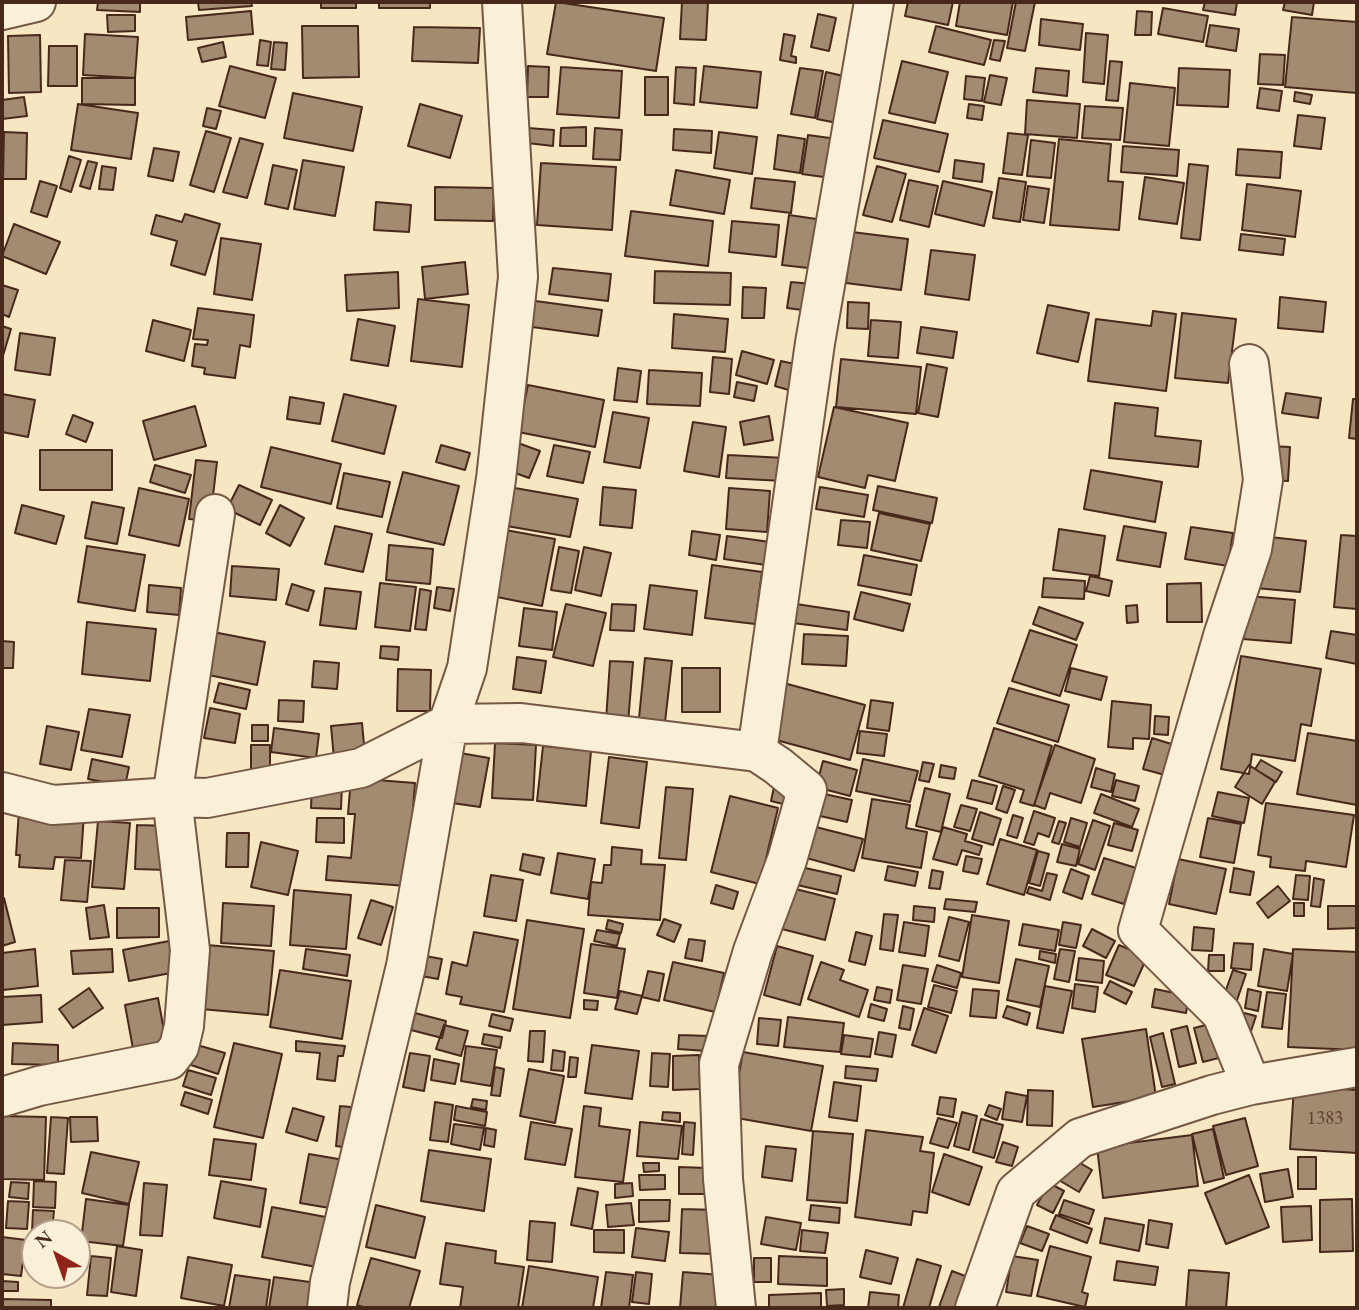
<!DOCTYPE html>
<style>
body{margin:0}
#map{position:relative;width:1359px;height:1310px;overflow:hidden;background:#f7e6c2;font-family:"EB Garamond",serif}
canvas{display:block}
.frame{position:absolute;inset:0;border:4px solid #48281b;pointer-events:none}
.north{position:absolute;left:21px;top:1219px;width:70px;height:70px;box-sizing:border-box;background:#faefd7;border:2px solid #b39f8c;border-radius:50%;rotate:320deg;font-size:19px;font-weight:700;line-height:28px;text-align:center;color:#48281b}
.north::after{content:'';display:block;margin:auto;width:24px;height:32px;background:#8f2418;clip-path:polygon(50% 0,100% 100%,50% 72%,0 100%)}
</style>
<div id="map">
<canvas width="1359" height="1310"></canvas>
<div class="frame"></div>
<div class="north">N</div>
</div>
<script>
const c = document.querySelector('canvas').getContext('2d');
c.lineJoin = 'round';
function fill(path, color) {
  c.fillStyle = color;
  c.fill(path, 'evenodd');
}
function poly(rows) {
  const path = new Path2D();
  for (const r of rows) {
    path.moveTo(r[0], r[1]);
    for (let i = 2; i < r.length; i += 2) path.lineTo(r[i], r[i + 1]);
  }
  return path;
}
function strokePath(path, color, width, dash) {
  c.strokeStyle = color;
  c.lineWidth = width;
  c.lineCap = dash ? 'butt' : 'round';
  c.setLineDash(dash || []);
  c.stroke(path);
}
function drawText(font, color, halo, rows, align = 'center') {
  c.font = font + ' "EB Garamond",serif';
  c.lineWidth = 7;
  c.setLineDash([]);
  c.textBaseline = 'middle';
  c.strokeStyle = halo;
  c.fillStyle = color;
  for (const [text, x, y, turn = 0] of rows) {
    c.save();
    c.translate(x, y);
    c.rotate((+turn || 0) * Math.PI / 180);
    c.textAlign = isNaN(turn) ? turn : align;
    if (halo) c.strokeText(text, 0, 0);
    c.fillText(text, 0, 0);
    c.restore();
  }
}
const building = poly([
 [98,2,140,2,140,12,97,10,98,2],
 [198,2,251,2,252,6,199,10,198,2],
 [321,2,356,2,356,8,321,8,321,2],
 [379,2,430,2,430,8,379,8,379,2],
 [556,2,664,18,656,71,547,54,556,2],
 [682,2,708,2,706,40,680,39,682,2],
 [908,2,953,2,948,25,905,16,908,2],
 [960,2,1013,2,1007,35,956,26,960,2],
 [1016,2,1035,2,1025,51,1007,48,1016,2],
 [1205,2,1237,2,1235,15,1203,10,1205,2],
 [1285,2,1314,2,1312,15,1283,10,1285,2],
 [1163,8,1208,16,1203,42,1158,34,1163,8],
 [251,11,253,34,188,40,186,17,251,11],
 [1137,11,1152,12,1151,35,1135,35,1137,11],
 [818,14,836,18,829,51,811,47,818,14],
 [107,15,135,15,135,31,108,32,107,15],
 [1292,17,1357,22,1357,93,1285,87,1292,17],
 [1041,19,1083,24,1080,50,1039,45,1041,19],
 [1210,25,1239,29,1236,51,1206,46,1210,25],
 [302,26,358,26,359,77,303,78,302,26],
 [936,26,991,40,984,65,929,52,936,26],
 [414,27,480,28,478,63,412,61,414,27],
 [1086,33,1108,35,1104,84,1083,82,1086,33],
 [85,34,138,37,135,78,83,75,85,34],
 [784,34,795,36,791,56,796,57,796,63,780,60,784,34],
 [40,35,41,92,9,93,8,36,40,35],
 [260,40,271,42,268,66,257,65,260,40],
 [994,40,1005,41,1000,61,990,59,994,40],
 [223,42,226,57,202,62,198,48,223,42],
 [274,42,287,43,285,70,271,69,274,42],
 [49,46,77,46,77,86,48,86,49,46],
 [1260,54,1285,55,1283,85,1258,84,1260,54],
 [902,61,948,72,935,123,889,113,902,61],
 [1110,61,1122,62,1118,101,1106,100,1110,61],
 [230,66,276,78,265,118,219,106,230,66],
 [528,66,549,67,548,97,527,97,528,66],
 [704,66,761,72,757,108,700,102,704,66],
 [561,67,622,71,619,118,557,114,561,67],
 [676,67,696,68,694,105,674,103,676,67],
 [800,68,823,71,815,118,791,114,800,68],
 [1036,68,1069,71,1067,96,1033,92,1036,68],
 [1179,68,1230,70,1228,107,1177,105,1179,68],
 [826,72,852,78,842,124,817,119,826,72],
 [990,75,1007,78,1001,105,984,102,990,75],
 [966,76,985,78,982,101,964,99,966,76],
 [645,77,668,77,668,115,645,115,645,77],
 [82,78,135,78,135,105,82,104,82,78],
 [1130,83,1175,88,1169,146,1124,142,1130,83],
 [1260,88,1282,91,1279,111,1257,108,1260,88],
 [1295,92,1312,95,1310,104,1294,101,1295,92],
 [293,93,362,107,353,151,284,138,293,93],
 [24,97,27,116,2,119,2,100,24,97],
 [1027,100,1080,104,1077,138,1025,134,1027,100],
 [78,104,138,113,131,159,71,150,78,104],
 [420,104,462,116,450,158,408,146,420,104],
 [969,104,984,106,982,120,967,118,969,104],
 [1085,106,1123,108,1120,140,1082,138,1085,106],
 [207,108,221,111,216,129,203,126,207,108],
 [1298,115,1325,118,1321,149,1294,146,1298,115],
 [883,120,948,134,939,172,874,158,883,120],
 [586,127,586,146,560,146,561,128,586,127],
 [528,128,554,130,553,146,527,143,528,128],
 [595,128,622,130,620,160,593,159,595,128],
 [674,129,712,131,711,153,673,150,674,129],
 [206,131,231,138,214,192,190,185,206,131],
 [4,132,27,133,26,179,3,179,4,132],
 [719,132,757,137,752,174,714,168,719,132],
 [1008,133,1028,135,1022,175,1003,173,1008,133],
 [778,135,805,139,800,173,774,169,778,135],
 [808,135,837,139,831,178,802,174,808,135],
 [240,138,263,144,247,198,223,192,240,138],
 [1059,139,1111,144,1108,181,1123,182,1119,230,1050,225,1059,139],
 [1031,140,1055,143,1051,178,1027,176,1031,140],
 [1123,146,1179,150,1177,176,1121,172,1123,146],
 [154,148,179,152,173,181,148,176,154,148],
 [1238,149,1282,152,1280,178,1236,175,1238,149],
 [69,156,81,160,71,192,60,188,69,156],
 [303,160,344,167,335,216,294,209,303,160],
 [955,160,984,164,982,182,953,178,955,160],
 [88,161,97,163,90,189,80,186,88,161],
 [541,163,616,167,612,230,537,225,541,163],
 [1189,164,1208,166,1200,240,1181,238,1189,164],
 [273,165,297,170,288,209,265,204,273,165],
 [102,166,116,168,113,190,99,189,102,166],
 [877,166,906,174,892,222,863,215,877,166],
 [676,170,730,180,724,214,670,205,676,170],
 [1145,177,1184,183,1177,224,1139,219,1145,177],
 [755,178,795,182,791,213,751,208,755,178],
 [999,178,1026,182,1020,222,993,218,999,178],
 [909,180,938,186,929,227,900,220,909,180],
 [40,181,57,186,47,217,31,212,40,181],
 [943,181,992,192,984,226,935,214,943,181],
 [1247,184,1301,191,1295,237,1242,230,1247,184],
 [1028,186,1049,189,1044,223,1023,220,1028,186],
 [435,187,494,188,493,221,435,220,435,187],
 [376,202,411,205,409,232,374,230,376,202],
 [631,211,713,221,708,266,625,256,631,211],
 [185,214,220,224,205,275,171,265,177,241,151,234,156,215,182,222,185,214],
 [789,215,823,220,817,269,782,265,789,215],
 [732,221,779,225,776,257,729,252,732,221],
 [14,224,60,242,46,274,2,256,14,224],
 [852,232,908,239,901,290,846,283,852,232],
 [1241,234,1285,239,1283,255,1239,250,1241,234],
 [221,238,261,244,252,300,214,294,221,238],
 [931,250,975,255,969,300,925,294,931,250],
 [465,262,468,294,425,299,422,267,465,262],
 [553,268,611,274,608,301,549,294,553,268],
 [655,271,731,273,730,305,654,303,655,271],
 [398,272,399,308,347,311,345,275,398,272],
 [791,282,813,284,810,311,787,308,791,282],
 [2,285,18,290,9,317,2,314,2,285],
 [743,287,766,288,764,318,742,318,743,287],
 [1280,297,1326,302,1323,332,1278,328,1280,297],
 [418,299,469,305,462,367,411,361,418,299],
 [528,300,602,310,598,336,525,326,528,300],
 [848,302,869,303,868,329,847,328,848,302],
 [1048,305,1089,313,1078,362,1037,353,1048,305],
 [198,308,254,315,250,347,240,345,235,378,204,374,205,368,192,366,195,344,207,345,208,340,193,339,198,308],
 [1153,311,1176,314,1166,391,1088,381,1096,319,1151,326,1153,311],
 [1182,313,1236,319,1228,383,1175,378,1182,313],
 [674,314,728,319,725,352,672,348,674,314],
 [358,319,395,326,388,366,351,360,358,319],
 [153,320,191,330,184,361,146,351,153,320],
 [871,320,901,322,898,358,868,356,871,320],
 [2,326,11,329,2,359,2,326],
 [921,327,957,332,953,358,917,353,921,327],
 [20,333,55,338,50,375,15,370,20,333],
 [742,351,774,360,767,384,736,375,742,351],
 [713,357,732,359,729,394,710,392,713,357],
 [841,359,921,367,916,414,836,407,841,359],
 [781,361,799,365,792,391,775,386,781,361],
 [927,364,947,368,938,417,918,413,927,364],
 [618,368,641,371,637,402,614,400,618,368],
 [649,370,702,373,700,406,647,404,649,370],
 [737,382,757,386,754,401,734,397,737,382],
 [528,385,604,400,595,447,518,432,528,385],
 [1286,393,1321,398,1318,418,1282,413,1286,393],
 [2,394,35,400,28,437,2,432,2,394],
 [344,394,396,406,384,454,332,441,344,394],
 [290,397,324,403,320,424,287,419,290,397],
 [1353,399,1357,399,1357,439,1349,438,1353,399],
 [1115,403,1158,408,1155,436,1201,441,1198,467,1109,458,1115,403],
 [195,406,206,446,154,460,143,421,195,406],
 [834,407,908,423,895,481,868,475,865,488,818,477,834,407],
 [613,412,649,418,640,468,604,462,613,412],
 [73,415,93,423,86,442,66,434,73,415],
 [769,416,773,440,744,445,740,422,769,416],
 [693,422,726,427,719,477,684,471,693,422],
 [518,443,540,451,529,478,507,470,518,443],
 [441,445,470,453,465,470,436,462,441,445],
 [554,445,590,452,583,483,547,476,554,445],
 [1269,446,1290,447,1288,481,1268,480,1269,446],
 [271,447,341,464,331,504,261,487,271,447],
 [40,450,112,450,112,490,40,490,40,450],
 [728,455,785,458,783,481,726,478,728,455],
 [196,460,217,462,210,521,189,519,196,460],
 [155,465,191,475,185,493,150,482,155,465],
 [1091,470,1162,482,1155,522,1084,509,1091,470],
 [403,472,459,486,444,545,387,532,403,472],
 [344,473,390,482,382,517,337,508,344,473],
 [239,485,272,500,260,525,227,509,239,485],
 [878,486,937,498,932,523,873,510,878,486],
 [509,487,578,499,570,537,501,525,509,487],
 [603,487,636,490,632,528,600,525,603,487],
 [820,487,868,495,864,517,816,509,820,487],
 [139,488,189,499,179,546,129,535,139,488],
 [729,488,770,491,767,532,726,529,729,488],
 [92,502,124,508,117,544,85,538,92,502],
 [22,505,64,516,56,544,15,533,22,505],
 [280,505,304,518,290,546,266,533,280,505],
 [879,513,930,524,921,561,871,550,879,513],
 [841,520,870,522,867,548,838,545,841,520],
 [335,526,372,534,363,572,325,564,335,526],
 [1124,526,1166,533,1160,567,1117,560,1124,526],
 [1191,527,1233,533,1228,566,1185,559,1191,527],
 [500,529,555,539,542,606,487,595,500,529],
 [1059,529,1105,536,1099,576,1053,570,1059,529],
 [692,531,720,535,716,560,689,555,692,531],
 [1341,535,1357,536,1357,609,1334,607,1341,535],
 [727,536,770,542,766,565,724,559,727,536],
 [1261,536,1306,541,1300,592,1255,588,1261,536],
 [389,545,433,549,430,584,386,580,389,545],
 [87,546,145,555,135,611,78,602,87,546],
 [559,547,579,551,571,593,551,590,559,547],
 [584,547,611,553,601,596,575,590,584,547],
 [864,555,917,565,911,595,858,585,864,555],
 [712,565,762,572,755,624,705,618,712,565],
 [232,566,279,569,276,600,230,596,232,566],
 [1090,576,1112,581,1109,596,1086,591,1090,576],
 [1044,578,1085,581,1084,599,1042,597,1044,578],
 [380,583,416,587,410,631,375,627,380,583],
 [1201,583,1202,622,1167,622,1167,584,1201,583],
 [292,584,314,591,308,611,286,604,292,584],
 [149,585,181,588,179,615,147,612,149,585],
 [650,585,697,591,692,635,644,629,650,585],
 [437,587,454,589,450,611,434,608,437,587],
 [325,588,361,592,356,629,320,625,325,588],
 [420,589,431,591,426,630,415,629,420,589],
 [861,592,910,604,903,631,854,619,861,592],
 [1248,596,1295,600,1291,643,1243,639,1248,596],
 [566,604,606,613,593,666,553,657,566,604],
 [612,604,636,605,634,631,610,630,612,604],
 [796,604,849,612,847,630,793,623,796,604],
 [1137,605,1138,622,1127,623,1126,606,1137,605],
 [1039,607,1083,623,1076,640,1033,624,1039,607],
 [524,608,557,612,552,650,519,646,524,608],
 [87,622,156,629,150,681,82,674,87,622],
 [1030,630,1077,645,1060,696,1012,681,1030,630],
 [208,631,265,642,257,685,199,673,208,631],
 [1331,631,1357,635,1357,664,1326,658,1331,631],
 [804,634,848,636,846,666,802,664,804,634],
 [2,641,14,642,13,668,2,668,2,641],
 [381,646,399,647,398,660,380,658,381,646],
 [1241,656,1321,669,1311,726,1301,724,1295,761,1252,754,1249,774,1221,769,1241,656],
 [517,657,546,661,541,693,513,689,517,657],
 [645,658,672,661,665,722,639,718,645,658],
 [314,661,339,663,337,689,312,687,314,661],
 [610,661,633,662,628,723,606,721,610,661],
 [682,668,720,668,720,712,682,712,682,668],
 [1071,668,1107,677,1101,700,1065,691,1071,668],
 [398,669,431,670,430,711,397,711,398,669],
 [780,682,865,705,850,760,765,737,780,682],
 [219,683,250,690,246,709,214,702,219,683],
 [1009,688,1069,705,1058,742,997,723,1009,688],
 [279,700,304,701,303,722,278,721,279,700],
 [871,700,893,703,889,731,867,728,871,700],
 [1112,701,1151,705,1149,739,1133,738,1133,749,1108,747,1112,701],
 [210,708,240,714,235,743,204,738,210,708],
 [89,709,130,715,122,757,81,750,89,709],
 [1155,716,1169,717,1168,735,1154,734,1155,716],
 [362,723,365,755,334,759,331,726,362,723],
 [252,725,268,725,268,741,252,741,252,725],
 [47,726,79,732,71,770,40,764,47,726],
 [274,728,319,734,316,758,271,752,274,728],
 [994,728,1052,746,1034,806,1020,802,1024,790,979,776,994,728],
 [860,731,887,734,884,756,857,753,860,731],
 [1308,733,1357,741,1357,805,1297,794,1308,733],
 [1152,738,1181,747,1172,777,1143,769,1152,738],
 [495,743,536,745,533,800,492,798,495,743],
 [251,745,270,745,270,772,251,772,251,745],
 [1055,745,1095,759,1081,803,1050,793,1045,809,1034,805,1055,745],
 [543,746,591,751,586,806,537,801,543,746],
 [454,752,489,758,480,807,445,802,454,752],
 [609,757,647,762,639,828,601,823,609,757],
 [92,759,129,767,125,786,88,779,92,759],
 [863,759,918,771,910,802,856,791,863,759],
 [1261,760,1282,772,1276,782,1255,769,1261,760],
 [823,761,857,770,850,796,816,787,823,761],
 [923,762,934,764,929,782,919,780,923,762],
 [941,765,956,768,954,779,939,777,941,765],
 [1249,765,1275,782,1262,804,1235,787,1249,765],
 [1096,768,1115,774,1111,792,1091,787,1096,768],
 [351,778,415,783,407,886,326,880,328,856,351,858,355,814,348,814,351,778],
 [972,780,997,786,992,804,967,798,972,780],
 [1116,780,1139,786,1135,801,1112,796,1116,780],
 [312,784,342,784,341,809,311,808,312,784],
 [1003,786,1015,790,1007,813,996,809,1003,786],
 [666,787,693,789,686,860,659,858,666,787],
 [774,787,794,791,791,806,771,801,774,787],
 [925,788,950,794,941,832,916,826,925,788],
 [815,792,852,800,847,822,811,814,815,792],
 [1218,792,1249,798,1244,823,1212,816,1218,792],
 [1101,794,1139,809,1132,827,1094,813,1101,794],
 [730,796,778,808,760,884,711,872,730,796],
 [872,799,910,805,906,828,927,832,921,868,862,858,872,799],
 [1266,803,1354,815,1346,867,1306,861,1305,871,1270,867,1271,857,1258,855,1266,803],
 [961,805,977,809,970,831,954,827,961,805],
 [19,810,84,814,81,858,55,857,53,869,19,867,20,855,16,855,19,810],
 [1034,811,1055,818,1049,837,1038,833,1034,845,1024,842,1034,811],
 [980,812,1001,819,993,845,972,839,980,812],
 [1013,815,1023,818,1017,838,1007,835,1013,815],
 [317,818,344,818,344,843,316,842,317,818],
 [1071,818,1087,823,1080,847,1064,842,1071,818],
 [1208,818,1241,824,1234,863,1200,857,1208,818],
 [1093,820,1110,826,1095,870,1078,864,1093,820],
 [98,821,130,823,124,889,92,887,98,821],
 [1059,821,1066,823,1059,844,1052,842,1059,821],
 [1114,823,1138,830,1132,851,1108,845,1114,823],
 [137,825,170,826,168,870,135,869,137,825],
 [808,825,863,839,854,871,799,856,808,825],
 [943,827,967,834,965,841,982,846,979,855,962,850,957,865,933,859,943,827],
 [227,833,249,833,248,867,226,867,227,833],
 [1000,839,1037,850,1024,895,987,884,1000,839],
 [261,842,298,851,288,895,251,887,261,842],
 [1062,844,1080,849,1076,866,1057,862,1062,844],
 [612,847,642,850,641,864,665,865,660,920,588,915,591,882,602,883,604,865,611,865,612,847],
 [1038,851,1049,854,1040,886,1029,883,1038,851],
 [558,853,595,859,588,899,551,893,558,853],
 [523,854,544,858,540,875,520,870,523,854],
 [966,856,982,859,978,874,963,871,966,856],
 [1104,858,1136,868,1124,904,1092,894,1104,858],
 [1178,859,1226,869,1216,914,1169,904,1178,859],
 [65,860,91,861,87,902,61,900,65,860],
 [792,865,841,876,837,894,788,883,792,865],
 [888,866,918,872,915,886,885,880,888,866],
 [1234,868,1254,872,1250,895,1230,892,1234,868],
 [1071,869,1089,876,1082,899,1063,892,1071,869],
 [932,870,943,872,940,889,929,888,932,870],
 [1047,873,1057,875,1050,900,1027,893,1029,887,1042,891,1047,873],
 [491,875,523,880,516,921,484,916,491,875],
 [1296,875,1310,876,1308,900,1293,899,1296,875],
 [1314,878,1324,880,1320,907,1311,906,1314,878],
 [716,885,738,892,733,909,711,903,716,885],
 [784,886,835,899,825,940,774,927,784,886],
 [1278,886,1290,901,1268,918,1257,903,1278,886],
 [294,890,351,895,346,949,290,945,294,890],
 [4,898,15,942,2,946,2,899,4,898],
 [946,899,977,902,975,912,944,909,946,899],
 [371,900,393,907,381,945,358,938,371,900],
 [223,903,274,906,271,946,221,943,223,903],
 [1294,903,1304,903,1304,916,1294,916,1294,903],
 [104,905,109,937,90,939,86,908,104,905],
 [914,906,935,908,934,922,913,920,914,906],
 [1328,906,1357,906,1357,928,1328,929,1328,906],
 [117,908,159,908,159,937,117,938,117,908],
 [884,914,898,915,893,951,880,949,884,914],
 [972,915,1009,921,999,983,962,977,972,915],
 [949,917,969,922,959,961,939,956,949,917],
 [664,919,681,925,674,942,657,935,664,919],
 [527,920,584,929,570,1018,513,1009,527,920],
 [608,920,623,924,621,933,606,929,608,920],
 [904,922,929,926,925,956,899,952,904,922],
 [1063,922,1081,925,1076,948,1059,945,1063,922],
 [1023,924,1059,930,1055,951,1019,945,1023,924],
 [1194,927,1214,929,1212,951,1192,950,1194,927],
 [1092,929,1115,941,1106,958,1083,946,1092,929],
 [597,930,620,934,617,946,594,941,597,930],
 [474,932,518,940,504,1012,460,1004,462,997,446,994,452,962,467,966,474,932],
 [856,932,872,936,865,965,849,961,856,932],
 [689,939,705,941,702,961,685,958,689,939],
 [169,941,176,972,129,981,123,950,169,941],
 [1234,943,1253,944,1251,970,1231,968,1234,943],
 [591,944,625,949,617,998,584,993,591,944],
 [207,945,274,951,268,1015,201,1009,207,945],
 [1119,945,1147,957,1134,986,1106,975,1119,945],
 [777,946,813,956,800,1005,764,995,777,946],
 [35,949,38,986,3,990,2,953,35,949],
 [112,949,113,972,73,974,71,951,112,949],
 [306,949,350,955,347,976,303,969,306,949],
 [1060,949,1075,951,1069,982,1054,979,1060,949],
 [1264,949,1293,954,1287,991,1258,986,1264,949],
 [1293,949,1357,952,1357,1050,1288,1047,1293,949],
 [1040,951,1056,954,1055,963,1039,959,1040,951],
 [414,954,442,959,438,979,410,974,414,954],
 [1209,955,1224,955,1224,971,1208,971,1209,955],
 [1079,958,1104,961,1102,983,1076,980,1079,958],
 [1016,959,1049,966,1040,1007,1007,1000,1016,959],
 [673,962,724,973,715,1012,664,1000,673,962],
 [821,962,844,970,840,980,868,990,859,1017,808,999,821,962],
 [903,965,928,969,921,1004,897,1000,903,965],
 [937,965,961,973,957,988,932,981,937,965],
 [280,970,351,981,342,1039,270,1027,280,970],
 [1233,970,1246,974,1234,1009,1221,1004,1233,970],
 [648,971,664,974,659,1001,642,997,648,971],
 [1110,981,1132,992,1126,1004,1104,993,1110,981],
 [1075,984,1098,987,1095,1012,1072,1008,1075,984],
 [934,985,957,991,951,1013,928,1007,934,985],
 [1045,986,1072,991,1063,1033,1037,1028,1045,986],
 [877,987,892,990,890,1003,874,1000,877,987],
 [89,988,103,1008,73,1028,59,1009,89,988],
 [973,989,999,991,996,1018,970,1016,973,989],
 [1155,989,1189,996,1186,1013,1152,1007,1155,989],
 [1248,989,1261,992,1258,1011,1245,1008,1248,989],
 [620,991,642,996,637,1014,615,1009,620,991],
 [1267,992,1286,994,1282,1029,1262,1027,1267,992],
 [41,995,42,1022,2,1025,2,997,41,995],
 [158,998,167,1047,134,1054,125,1005,158,998],
 [584,1000,598,1001,597,1010,584,1009,584,1000],
 [871,1004,887,1009,884,1021,868,1017,871,1004],
 [903,1006,914,1009,910,1030,899,1028,903,1006],
 [1007,1006,1030,1013,1027,1025,1003,1017,1007,1006],
 [924,1008,948,1016,936,1053,912,1045,924,1008],
 [1236,1011,1256,1016,1251,1031,1232,1025,1236,1011],
 [415,1013,446,1021,442,1038,411,1030,415,1013],
 [492,1014,513,1019,510,1031,489,1026,492,1014],
 [788,1017,844,1023,840,1052,784,1047,788,1017],
 [759,1018,781,1020,778,1046,757,1044,759,1018],
 [1222,1021,1230,1055,1203,1062,1194,1028,1222,1021],
 [444,1025,468,1031,461,1056,436,1049,444,1025],
 [1187,1026,1196,1063,1179,1067,1171,1030,1187,1026],
 [1146,1029,1156,1097,1093,1107,1082,1039,1146,1029],
 [530,1031,545,1031,543,1062,528,1061,530,1031],
 [879,1032,896,1035,892,1057,875,1054,879,1032],
 [1163,1033,1175,1084,1162,1087,1150,1037,1163,1033],
 [484,1034,502,1037,500,1048,482,1044,484,1034],
 [679,1035,709,1036,707,1051,678,1049,679,1035],
 [844,1035,873,1039,870,1057,841,1054,844,1035],
 [296,1041,345,1046,343,1056,338,1056,335,1081,317,1079,320,1053,296,1051,296,1041],
 [13,1043,58,1045,58,1065,12,1064,13,1043],
 [234,1043,282,1054,263,1138,214,1127,234,1043],
 [197,1045,225,1053,218,1074,191,1065,197,1045],
 [592,1045,639,1051,632,1099,585,1093,592,1045],
 [466,1046,497,1050,491,1086,461,1081,466,1046],
 [553,1050,565,1052,563,1071,551,1070,553,1050],
 [743,1052,823,1066,811,1131,731,1117,743,1052],
 [410,1053,430,1056,424,1091,403,1087,410,1053],
 [652,1053,670,1054,668,1087,650,1086,652,1053],
 [699,1055,700,1089,673,1090,673,1056,699,1055],
 [570,1057,578,1058,576,1077,568,1077,570,1057],
 [434,1059,459,1064,455,1084,431,1080,434,1059],
 [846,1066,878,1069,876,1081,845,1078,846,1066],
 [495,1067,504,1069,500,1096,491,1095,495,1067],
 [529,1069,564,1076,555,1123,520,1116,529,1069],
 [188,1070,216,1078,211,1095,183,1086,188,1070],
 [834,1082,861,1086,857,1121,829,1117,834,1082],
 [1294,1086,1357,1090,1357,1153,1290,1149,1294,1086],
 [1028,1090,1053,1091,1052,1126,1027,1125,1028,1090],
 [185,1092,212,1100,208,1114,181,1105,185,1092],
 [1006,1092,1027,1096,1022,1122,1002,1119,1006,1092],
 [940,1097,956,1099,953,1117,937,1114,940,1097],
 [473,1099,487,1101,486,1110,471,1107,473,1099],
 [435,1102,453,1105,448,1142,430,1140,435,1102],
 [989,1105,1001,1109,997,1120,985,1115,989,1105],
 [340,1106,361,1108,357,1149,336,1146,340,1106],
 [456,1106,487,1112,485,1126,454,1120,456,1106],
 [584,1106,601,1108,599,1126,630,1130,623,1182,575,1177,584,1106],
 [293,1108,324,1117,317,1141,286,1132,293,1108],
 [663,1112,680,1113,680,1122,662,1120,663,1112],
 [962,1112,977,1116,969,1150,954,1146,962,1112],
 [2,1116,46,1117,44,1180,2,1179,2,1116],
 [51,1117,68,1118,64,1174,47,1173,51,1117],
 [70,1117,97,1117,98,1141,71,1142,70,1117],
 [938,1118,957,1123,948,1148,930,1143,938,1118],
 [1245,1118,1258,1166,1226,1175,1213,1126,1245,1118],
 [981,1119,1003,1125,994,1158,973,1152,981,1119],
 [531,1122,572,1129,565,1165,525,1159,531,1122],
 [640,1122,682,1126,678,1159,637,1156,640,1122],
 [684,1122,695,1123,693,1155,682,1154,684,1122],
 [454,1124,484,1128,480,1150,451,1144,454,1124],
 [486,1128,496,1130,494,1147,484,1145,486,1128],
 [1213,1129,1224,1178,1204,1183,1192,1134,1213,1129],
 [866,1130,923,1137,920,1151,934,1153,927,1213,913,1211,911,1225,855,1217,866,1130],
 [813,1131,853,1134,847,1203,807,1200,813,1131],
 [1192,1135,1198,1186,1103,1198,1097,1147,1192,1135],
 [214,1139,256,1144,251,1180,209,1175,214,1139],
 [1003,1142,1018,1147,1012,1166,996,1162,1003,1142],
 [766,1146,796,1149,792,1181,762,1177,766,1146],
 [429,1150,491,1159,484,1211,421,1201,429,1150],
 [91,1152,139,1162,129,1204,82,1193,91,1152],
 [309,1154,350,1161,341,1210,300,1203,309,1154],
 [944,1154,982,1167,969,1205,932,1192,944,1154],
 [1070,1157,1092,1170,1079,1192,1057,1179,1070,1157],
 [1298,1157,1316,1157,1316,1189,1298,1189,1298,1157],
 [643,1163,659,1163,659,1171,644,1172,643,1163],
 [679,1167,707,1168,707,1194,679,1194,679,1167],
 [1288,1169,1293,1197,1265,1202,1260,1174,1288,1169],
 [639,1175,665,1175,665,1189,640,1190,639,1175],
 [1249,1175,1269,1227,1226,1244,1205,1193,1249,1175],
 [34,1181,56,1182,55,1208,33,1207,34,1181],
 [221,1181,266,1189,260,1227,214,1218,221,1181],
 [11,1182,29,1183,28,1199,9,1197,11,1182],
 [144,1183,167,1185,162,1236,140,1235,144,1183],
 [632,1183,633,1196,615,1198,615,1184,632,1183],
 [1049,1183,1064,1191,1053,1213,1037,1205,1049,1183],
 [578,1188,598,1192,592,1229,571,1225,578,1188],
 [86,1199,129,1205,123,1246,81,1241,86,1199],
 [1352,1199,1353,1251,1320,1252,1320,1200,1352,1199],
 [639,1200,670,1200,669,1221,639,1222,639,1200],
 [1064,1200,1094,1210,1089,1224,1059,1214,1064,1200],
 [8,1201,29,1202,27,1229,6,1228,8,1201],
 [631,1203,634,1225,608,1227,606,1205,631,1203],
 [376,1205,425,1217,415,1258,366,1247,376,1205],
 [811,1205,840,1208,839,1223,809,1220,811,1205],
 [1311,1206,1312,1240,1283,1242,1281,1207,1311,1206],
 [272,1207,331,1218,322,1268,262,1257,272,1207],
 [682,1209,718,1210,716,1254,680,1253,682,1209],
 [33,1210,54,1211,52,1232,32,1231,33,1210],
 [1056,1215,1092,1229,1087,1243,1050,1229,1056,1215],
 [766,1217,801,1223,796,1250,761,1244,766,1217],
 [1105,1218,1144,1225,1139,1251,1100,1243,1105,1218],
 [1149,1220,1172,1224,1168,1248,1146,1244,1149,1220],
 [530,1221,555,1223,552,1262,527,1260,530,1221],
 [1027,1226,1049,1234,1042,1251,1020,1243,1027,1226],
 [636,1228,669,1232,665,1261,632,1257,636,1228],
 [594,1230,624,1230,624,1253,594,1252,594,1230],
 [802,1230,828,1233,825,1253,800,1251,802,1230],
 [2,1237,26,1240,21,1276,2,1274,2,1237],
 [446,1243,496,1251,495,1263,524,1267,518,1308,460,1308,463,1287,440,1284,446,1243],
 [117,1246,142,1250,136,1296,111,1292,117,1246],
 [1050,1246,1091,1257,1082,1292,1088,1294,1085,1307,1037,1296,1050,1246],
 [866,1250,898,1258,891,1284,860,1277,866,1250],
 [91,1256,111,1258,107,1296,87,1295,91,1256],
 [779,1256,827,1258,827,1286,778,1284,779,1256],
 [1012,1256,1038,1260,1031,1296,1006,1292,1012,1256],
 [188,1257,232,1265,224,1306,181,1298,188,1257],
 [371,1258,420,1271,409,1308,366,1308,357,1305,371,1258],
 [754,1258,771,1258,771,1282,754,1282,754,1258],
 [917,1259,941,1266,929,1308,903,1308,917,1259],
 [1117,1261,1158,1267,1155,1285,1114,1280,1117,1261],
 [529,1266,598,1277,593,1308,522,1308,529,1266],
 [1189,1270,1229,1273,1226,1308,1186,1308,1189,1270],
 [952,1271,973,1279,963,1308,939,1307,952,1271],
 [606,1272,633,1275,629,1308,601,1308,606,1272],
 [636,1272,652,1274,649,1304,632,1302,636,1272],
 [683,1272,721,1275,718,1308,680,1308,683,1272],
 [235,1275,270,1280,266,1308,229,1308,235,1275],
 [274,1277,317,1283,313,1308,269,1308,274,1277],
 [2,1281,18,1282,18,1291,2,1291,2,1281],
 [844,1289,844,1305,827,1306,826,1290,844,1289],
 [870,1292,899,1295,898,1308,868,1308,870,1292],
 [821,1293,821,1308,769,1308,769,1295,821,1293],
 [2,1299,51,1300,51,1308,2,1308,2,1299]
]);
const street = poly([
 [2,10,36,2],
 [1249,364,1263,480,1252,549,1223,636,1138,930,1222,1014,1251,1085],
 [757,752,815,343,874,2],
 [2,792,53,805,172,797,207,798,361,768,448,724,521,723,757,752,778,766,807,790,787,860,753,951,719,1064,723,1179,736,1308],
 [2,1097,39,1086,169,1060,179,1047,184,1026,190,950,172,797,215,514],
 [327,1308,330,1282,406,966,448,724,467,668,496,479,518,277,502,2],
 [975,1308,1016,1192,1080,1138,1212,1095,1251,1085,1357,1067]
]);
const numberNames = [
 ["1383",1325,1119]
];
fill(building, '#a38b72');
strokePath(building, '#48281b', 2);
strokePath(street, '#745845', 42);
strokePath(street, '#faefd7', 38);
drawText('19px', '#5f4131', null, numberNames);
</script>
